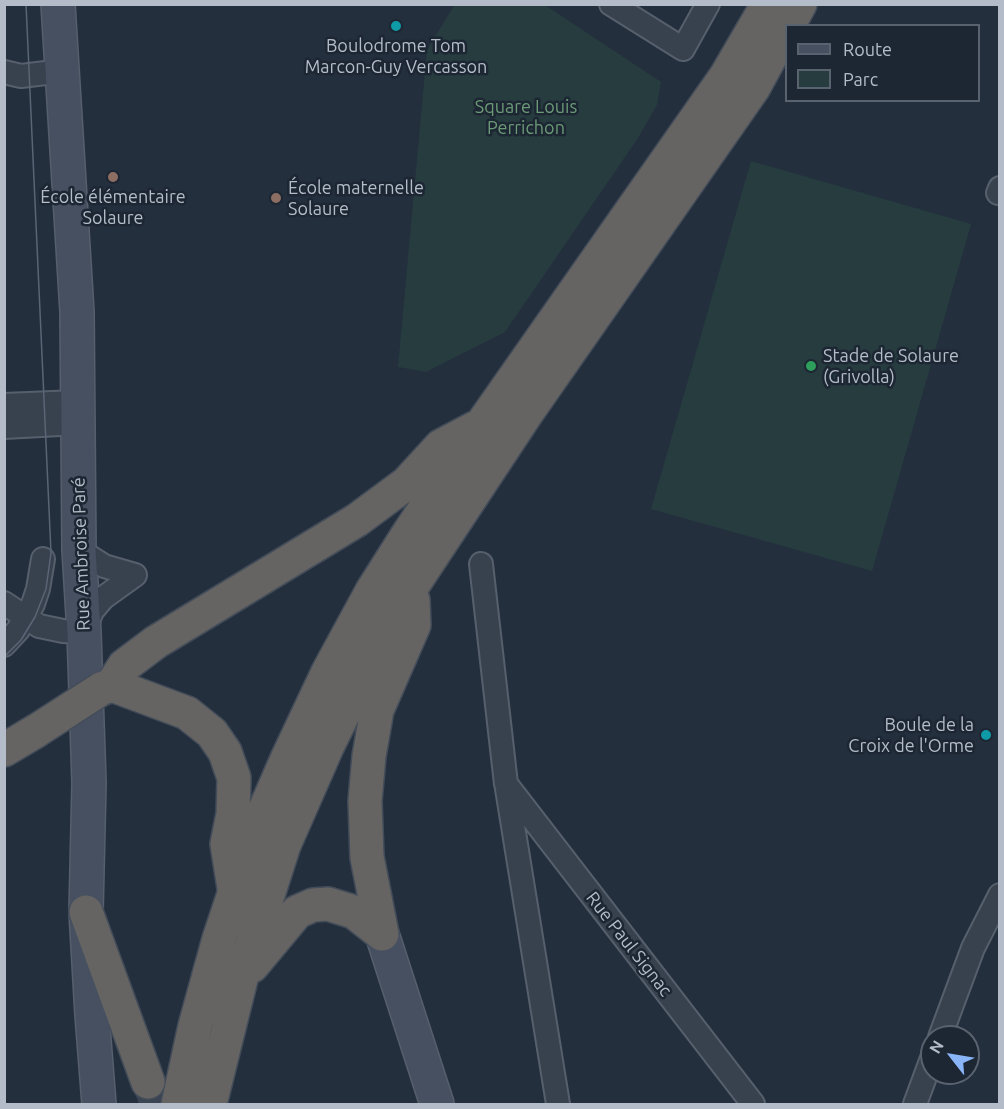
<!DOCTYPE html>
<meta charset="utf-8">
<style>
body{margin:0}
#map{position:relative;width:1004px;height:1109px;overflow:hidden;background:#242f3e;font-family:Ubuntu,sans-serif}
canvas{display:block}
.frame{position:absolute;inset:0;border:6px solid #b4bcc9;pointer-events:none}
.legend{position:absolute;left:785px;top:24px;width:195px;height:78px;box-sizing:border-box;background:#1d2633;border:2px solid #59626f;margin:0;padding:8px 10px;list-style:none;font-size:18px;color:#b4bcc9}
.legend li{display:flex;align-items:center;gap:12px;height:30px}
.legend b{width:30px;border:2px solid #59626f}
.north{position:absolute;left:920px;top:1025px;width:60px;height:60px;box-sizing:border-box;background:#1d2633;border:2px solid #59626f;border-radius:50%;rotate:301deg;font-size:16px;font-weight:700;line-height:24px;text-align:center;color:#b4bcc9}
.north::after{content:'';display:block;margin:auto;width:21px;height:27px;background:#8ab4f8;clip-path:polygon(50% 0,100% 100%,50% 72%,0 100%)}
</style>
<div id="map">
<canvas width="1004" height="1109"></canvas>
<div class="frame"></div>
<ul class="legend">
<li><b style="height:8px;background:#465061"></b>Route</li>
<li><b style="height:16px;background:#263c3f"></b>Parc</li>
</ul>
<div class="north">N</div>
</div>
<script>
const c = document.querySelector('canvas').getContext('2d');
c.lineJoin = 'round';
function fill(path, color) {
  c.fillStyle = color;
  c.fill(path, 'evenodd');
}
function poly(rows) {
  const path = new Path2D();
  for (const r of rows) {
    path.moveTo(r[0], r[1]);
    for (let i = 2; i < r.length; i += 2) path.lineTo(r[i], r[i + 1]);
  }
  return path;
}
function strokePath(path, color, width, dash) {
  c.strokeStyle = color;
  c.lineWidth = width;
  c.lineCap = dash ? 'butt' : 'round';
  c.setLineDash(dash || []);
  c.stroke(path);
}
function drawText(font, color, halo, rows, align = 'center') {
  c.font = font + ' Ubuntu,sans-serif';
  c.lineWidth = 5;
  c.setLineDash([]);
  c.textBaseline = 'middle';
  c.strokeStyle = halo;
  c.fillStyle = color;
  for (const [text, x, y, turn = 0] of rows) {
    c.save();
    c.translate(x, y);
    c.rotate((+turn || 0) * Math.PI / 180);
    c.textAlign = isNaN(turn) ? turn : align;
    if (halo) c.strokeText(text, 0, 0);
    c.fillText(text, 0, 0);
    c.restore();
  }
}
const green = poly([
 [455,4,545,5,661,82,657,105,638,138,505,332,426,372,398,367,427,50],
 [751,161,971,224,872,571,651,509]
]);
const trunkTunnel = poly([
 [148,1082,157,1104]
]);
const minor = poly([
 [611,4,683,49,708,4],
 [4,72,21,76,62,71],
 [998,193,1000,188],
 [4,405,77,402],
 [4,427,78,423],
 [79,550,104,566,135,575],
 [481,564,506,784,753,1104],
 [4,603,39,626,63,631,84,632,92,611,103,598,135,575],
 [4,645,18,630,33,604,38,589,43,559],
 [507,789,558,1104],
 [940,1037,973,948,1000,895],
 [915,1104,932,1058]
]);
const secondary = poly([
 [58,4,77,312,79,550,84,632,89,783,86,912,92,1015,99,1104],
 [382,934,437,1104]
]);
const trunk = poly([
 [788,26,800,4],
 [112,685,187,713,212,733,225,752,234,778,233,814,227,844,234,888],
 [101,689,112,685,124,666,156,642,357,520,407,483,441,446,475,428],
 [4,750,36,731],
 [86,912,148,1082],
 [382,934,367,857,365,801,369,756,377,710,414,625,413,600],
 [252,966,297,912,313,905,328,904,354,912,382,934],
 [178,1104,195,1026,219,939,234,894,256,830,287,759,328,672,372,591,410,531,482,424,726,76,768,4],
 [210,1104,241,979,284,845,327,747,367,666,413,585,526,414,754,87,786,28]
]);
const tram = poly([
 [4,657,21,640,35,617,46,589,51,553,26,4]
]);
const trunkBridge = poly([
 [36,731,101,689]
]);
const markers = [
 [396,26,6,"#0f9aa8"],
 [113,177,6,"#8d6e63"],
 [276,198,6,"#8d6e63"],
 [811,366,6,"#2e9e5b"],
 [986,735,6,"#0f9aa8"]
];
const poiNames = [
 ["Boulodrome Tom",396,46],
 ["Marcon-Guy Vercasson",396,67],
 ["École maternelle",288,188,"left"],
 ["Solaure",288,209,"left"],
 ["École élémentaire",113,197],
 ["Solaure",113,218],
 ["Stade de Solaure",823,356,"left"],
 ["(Grivolla)",823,377,"left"],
 ["Boule de la",974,725,"right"],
 ["Croix de l'Orme",974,746,"right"]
];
const parkNames = [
 ["Square Louis",526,107],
 ["Perrichon",526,128]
];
const streetNames = [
 ["Rue Ambroise Paré",81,554,-92],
 ["Rue Paul Signac",629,944,52]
];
fill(green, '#263c3f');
strokePath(trunkTunnel, '#3a4453', 33, [33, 16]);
strokePath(minor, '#565f6c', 26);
strokePath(secondary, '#565f6c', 36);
strokePath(trunk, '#434c59', 36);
strokePath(minor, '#38414e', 22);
strokePath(secondary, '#465061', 33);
strokePath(trunk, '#656462', 33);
strokePath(tram, '#5a6575', 1.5);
strokePath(trunkBridge, '#434c59', 36, []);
strokePath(trunkBridge, '#656462', 33);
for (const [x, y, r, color] of markers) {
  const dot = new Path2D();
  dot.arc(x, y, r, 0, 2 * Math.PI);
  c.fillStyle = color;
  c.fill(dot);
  strokePath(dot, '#1d2633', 2);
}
drawText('18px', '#b4bcc9', '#1d2633', poiNames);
drawText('18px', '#6b9a76', '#1d2633', parkNames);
drawText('18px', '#b4bcc9', '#1d2633', streetNames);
</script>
